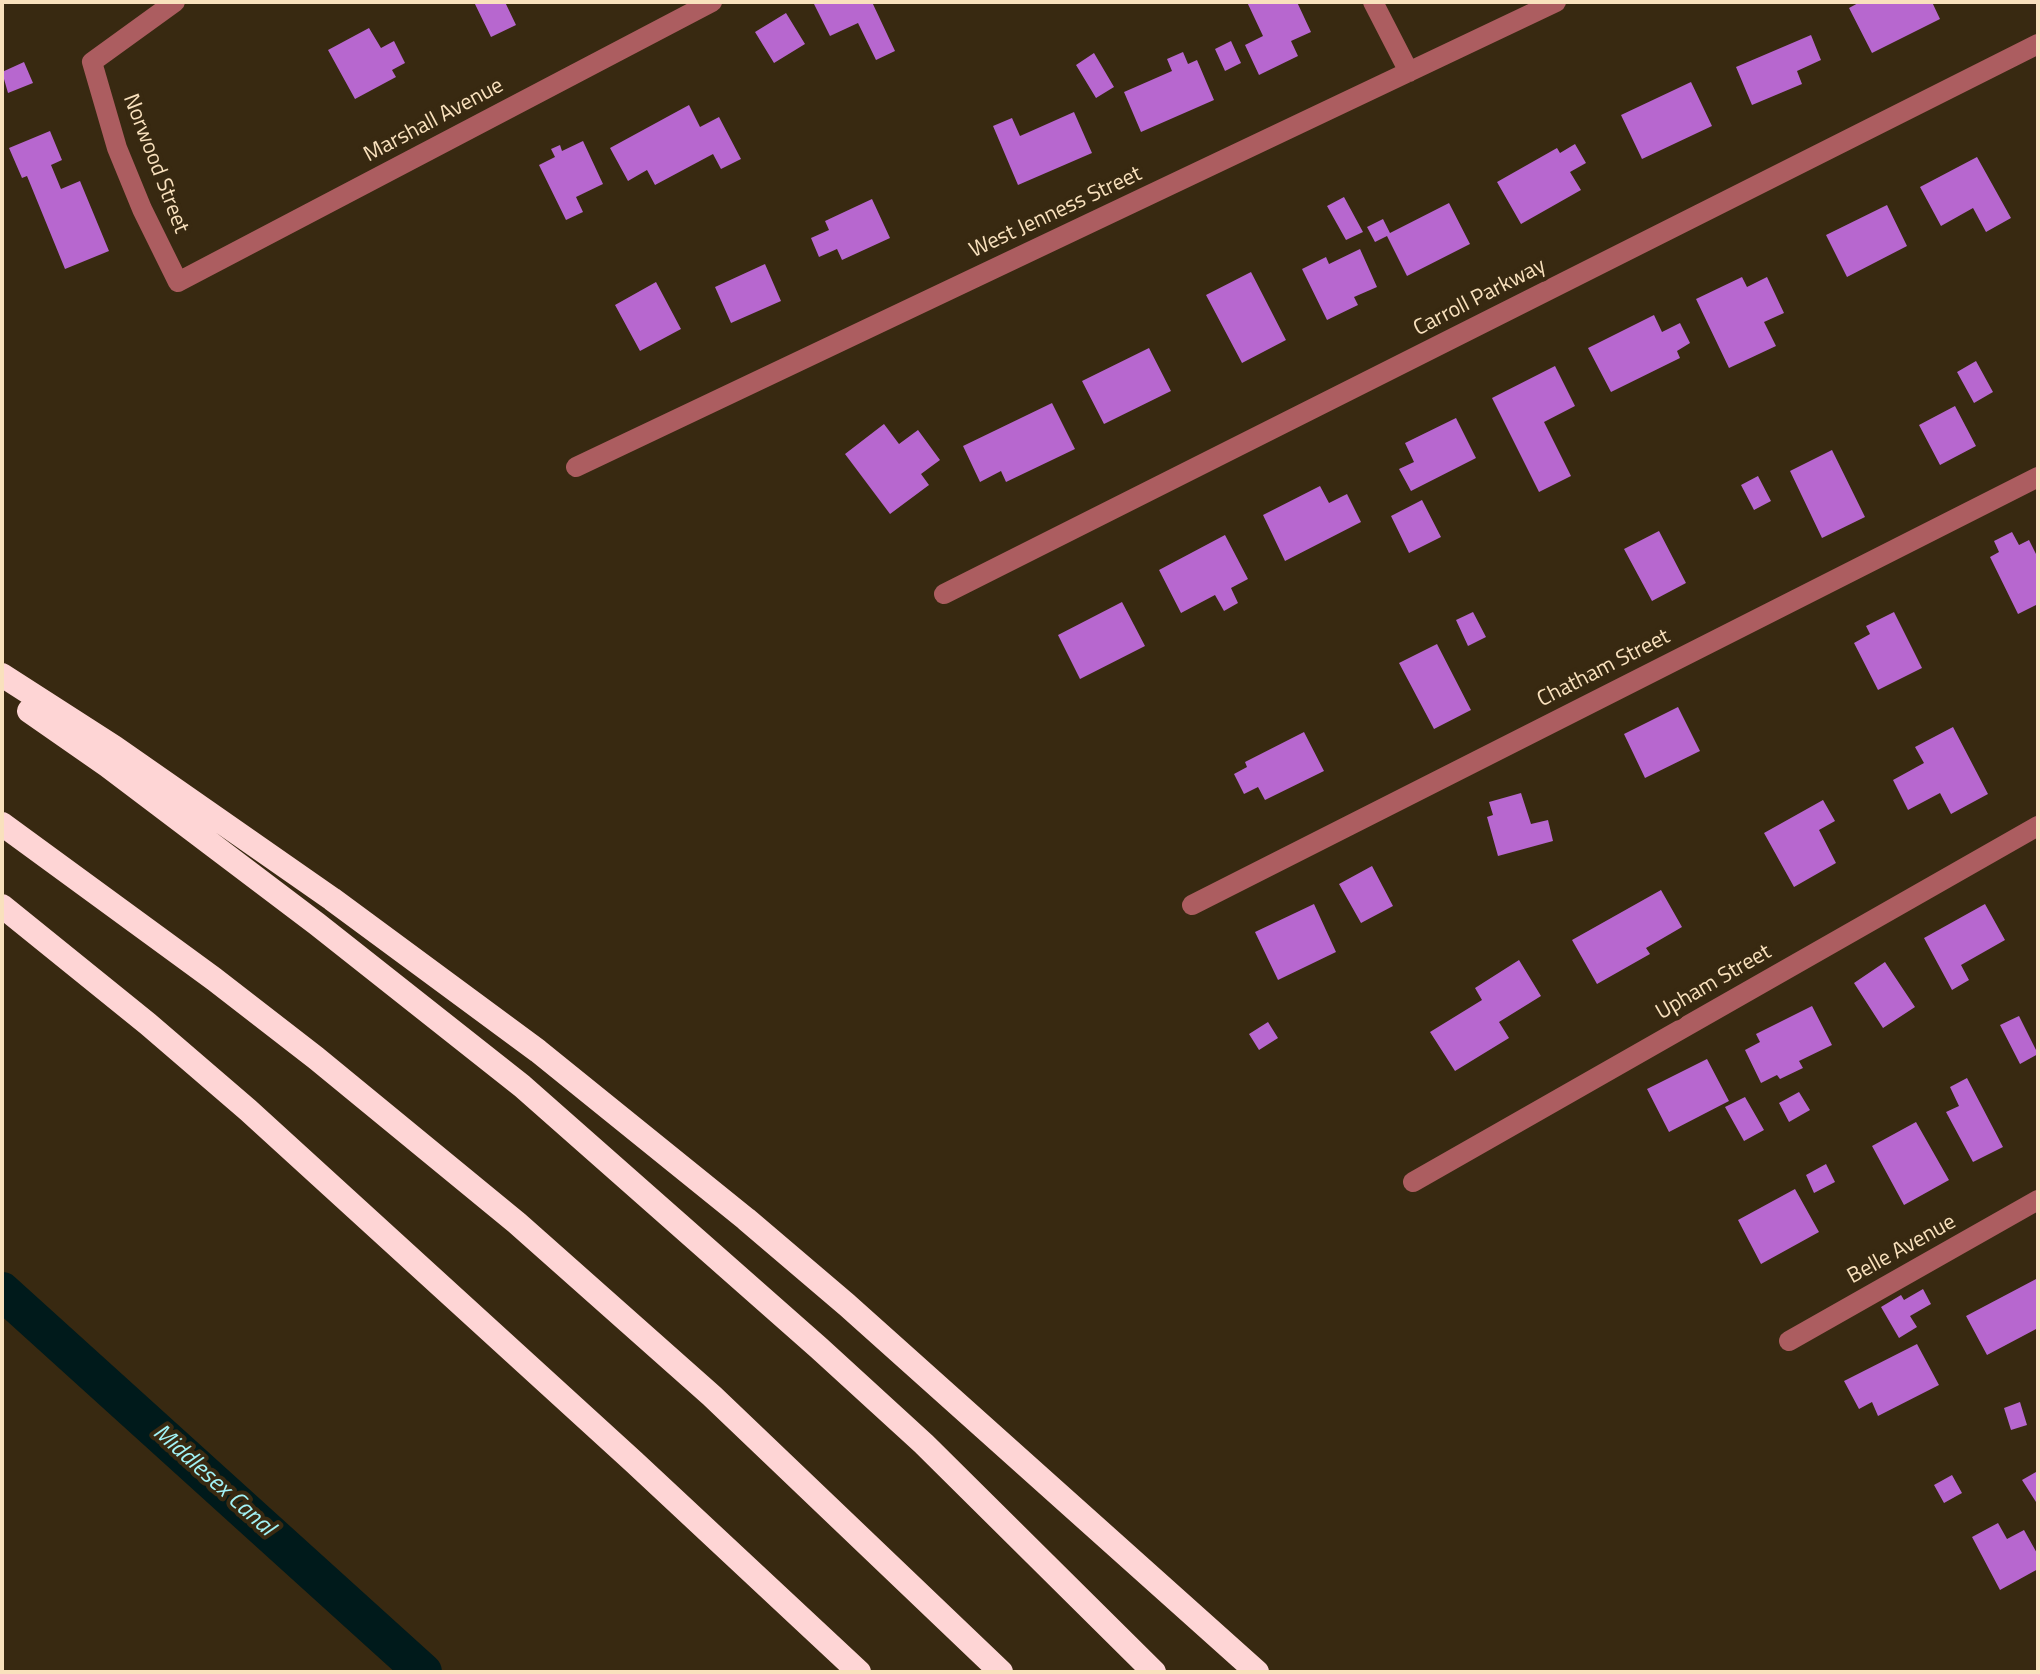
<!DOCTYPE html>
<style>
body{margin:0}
#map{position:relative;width:2040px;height:1674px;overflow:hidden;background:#382911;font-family:"Titillium Web",sans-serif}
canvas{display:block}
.frame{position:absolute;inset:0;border:4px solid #f9e1bd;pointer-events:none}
</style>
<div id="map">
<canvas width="2040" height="1674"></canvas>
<div class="frame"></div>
</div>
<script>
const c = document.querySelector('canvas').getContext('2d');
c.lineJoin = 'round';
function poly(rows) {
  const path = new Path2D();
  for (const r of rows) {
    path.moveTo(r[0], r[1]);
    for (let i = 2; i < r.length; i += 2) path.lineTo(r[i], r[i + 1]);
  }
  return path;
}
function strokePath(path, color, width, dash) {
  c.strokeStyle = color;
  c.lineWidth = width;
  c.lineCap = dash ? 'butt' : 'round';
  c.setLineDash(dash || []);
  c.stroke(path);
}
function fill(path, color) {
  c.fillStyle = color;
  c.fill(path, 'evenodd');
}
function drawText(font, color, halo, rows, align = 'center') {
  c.font = font + ' "Titillium Web",sans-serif';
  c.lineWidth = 8;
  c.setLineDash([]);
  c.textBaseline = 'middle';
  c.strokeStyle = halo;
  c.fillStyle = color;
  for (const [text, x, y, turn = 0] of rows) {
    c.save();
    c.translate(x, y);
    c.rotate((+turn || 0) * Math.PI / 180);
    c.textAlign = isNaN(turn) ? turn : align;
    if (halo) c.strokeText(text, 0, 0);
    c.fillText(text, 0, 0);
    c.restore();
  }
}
const canal = poly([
 [2,1291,423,1672]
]);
const building = poly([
 [474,2,505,2,516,25,491,37],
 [813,2,872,2,895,51,876,60,858,23,830,36],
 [1247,2,1297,2,1311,32,1291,41,1298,56,1259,75,1245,45,1263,36],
 [1860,2,1932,2,1940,19,1872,53,1849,8],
 [786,13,805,44,774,63,755,32],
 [369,28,381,48,394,41,405,63,392,70,396,77,355,99,328,50],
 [1811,35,1821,60,1797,71,1802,84,1752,105,1736,67],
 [1231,41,1241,63,1225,71,1215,49],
 [1183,52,1188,64,1197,60,1214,100,1141,132,1124,92,1172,71,1167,59],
 [1094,53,1114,87,1096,98,1076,65],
 [24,62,33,83,8,93,2,72],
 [1691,82,1712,126,1642,159,1621,115],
 [689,105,700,127,719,117,741,159,721,169,713,154,655,185,647,170,628,181,610,148],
 [1074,112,1092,153,1018,185,993,126,1012,118,1020,136],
 [50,131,62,160,51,165,61,189,80,181,109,251,65,269,27,176,22,178,9,148],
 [583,141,603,184,576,197,583,212,566,220,539,165,555,157,551,149,560,145,562,151],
 [1575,144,1586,163,1570,172,1581,190,1521,224,1497,182,1557,148,1560,153],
 [1977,157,2011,218,1986,232,1973,208,1941,226,1920,187],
 [1344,197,1363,232,1346,240,1327,206],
 [872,199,890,238,842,260,837,249,819,257,811,238,829,230,825,221],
 [1449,203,1470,244,1407,276,1387,236,1375,242,1367,227,1383,219,1390,233],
 [1887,205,1907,246,1847,277,1826,235],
 [1360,249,1377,287,1354,297,1358,305,1327,320,1302,269,1326,257,1329,264],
 [765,264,781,301,731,323,715,287],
 [1251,272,1286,340,1242,363,1206,295],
 [1742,277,1747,287,1767,277,1784,313,1764,322,1776,346,1729,368,1696,299],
 [656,282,681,329,640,351,615,305],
 [1654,315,1662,332,1680,323,1690,343,1677,351,1680,358,1611,392,1588,348],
 [1149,348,1171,391,1104,424,1082,381],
 [1976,361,1993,392,1974,403,1957,372],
 [1555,366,1575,406,1544,422,1571,476,1539,492,1492,398],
 [1052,403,1075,449,1006,482,1001,471,980,482,963,446],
 [1955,406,1976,446,1940,465,1919,425],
 [1456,418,1476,458,1411,491,1399,469,1414,462,1405,443],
 [884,424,899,444,918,430,940,460,921,474,929,485,890,514,845,454],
 [1832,450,1865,517,1822,538,1790,471],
 [1758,476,1771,501,1754,510,1741,485],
 [1320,486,1329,503,1347,494,1361,522,1285,561,1263,515],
 [1422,500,1441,537,1409,553,1391,516],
 [1659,531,1686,583,1652,601,1624,549],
 [2012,532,2019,545,2029,540,2038,558,2038,604,2018,614,1990,557,1999,552,1994,541],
 [1225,535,1248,579,1231,588,1238,603,1224,611,1215,595,1181,613,1159,570],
 [1122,602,1145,646,1080,679,1058,635],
 [1473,612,1486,637,1468,646,1456,620],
 [1894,612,1922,668,1878,690,1854,643,1870,634,1866,626],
 [1437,644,1471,710,1434,729,1399,663],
 [1678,707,1700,751,1645,778,1624,734],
 [1953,727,1988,794,1951,814,1940,793,1908,810,1893,780,1924,763,1915,747],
 [1304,732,1324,771,1265,800,1258,787,1244,794,1234,774,1247,767,1245,762],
 [1521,793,1531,824,1548,820,1553,841,1498,856,1487,817,1493,815,1489,802],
 [1823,800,1835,821,1819,830,1836,863,1794,887,1764,833],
 [1372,866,1393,906,1361,923,1339,884],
 [1661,890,1682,927,1646,948,1650,954,1597,984,1572,940],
 [1314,904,1336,952,1278,980,1255,932],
 [1985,904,2005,940,1961,965,1969,980,1952,990,1924,938],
 [1519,960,1541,996,1499,1022,1509,1038,1455,1071,1430,1032,1482,1000,1475,988],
 [1885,962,1915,1007,1883,1028,1854,983],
 [1812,1006,1832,1045,1799,1061,1803,1068,1780,1079,1777,1075,1761,1083,1745,1050,1760,1042,1756,1034],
 [2019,1016,2038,1054,2020,1064,2000,1025],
 [1268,1022,1278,1038,1259,1050,1249,1034],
 [1707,1059,1729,1101,1669,1132,1647,1089],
 [1967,1078,2003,1147,1973,1162,1946,1112,1959,1106,1950,1087],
 [1799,1092,1810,1110,1789,1122,1779,1103],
 [1745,1097,1764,1130,1744,1141,1725,1107],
 [1916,1122,1949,1180,1904,1205,1872,1146],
 [1826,1164,1835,1182,1814,1193,1806,1175],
 [1795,1189,1819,1232,1761,1264,1738,1220],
 [2038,1278,2038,1328,1987,1355,1966,1316],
 [1923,1289,1931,1304,1910,1316,1917,1327,1899,1338,1881,1307,1901,1295,1904,1300],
 [1917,1344,1939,1385,1878,1416,1872,1402,1859,1409,1844,1381],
 [2020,1402,2027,1425,2011,1430,2004,1408],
 [2036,1472,2038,1501,2036,1502,2022,1480],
 [1952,1475,1962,1493,1944,1503,1934,1485],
 [1998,1523,2007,1539,2024,1530,2038,1555,2038,1569,2000,1590,1972,1537]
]);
const minor = poly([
 [175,2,92,62,117,148,142,209,178,282,712,2],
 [1373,2,1409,72],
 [576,467,1556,2],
 [944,594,2038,44],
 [1192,905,2038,477],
 [1413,1182,2038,826],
 [1789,1341,2038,1200]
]);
const highway = poly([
 [2,675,114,747,332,899,538,1051,746,1219,847,1305,1257,1672],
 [29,711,108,766,317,924,522,1086,819,1348,924,1444,1154,1672],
 [2,824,214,979,316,1058,517,1223,712,1396,1001,1672],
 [2,906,148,1024,248,1110,634,1462,859,1672]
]);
const streetNames = [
 ["Marshall Avenue",434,121,-28],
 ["Norwood Street",155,164,69],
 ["West Jenness Street",1056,213,-25],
 ["Carroll Parkway",1480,298,-27],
 ["Chatham Street",1604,669,-27],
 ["Upham Street",1714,983,-30],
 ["Belle Avenue",1902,1250,-29]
];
const waterNames = [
 ["Middlesex Canal",213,1481,42]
];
strokePath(canal, '#001a1b', 38);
fill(building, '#b767cf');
strokePath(minor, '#ac5d60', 20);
strokePath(highway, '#fed5d5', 24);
drawText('22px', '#f9e1bd', '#382911', streetNames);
drawText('italic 24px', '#a2f3f6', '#382911', waterNames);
</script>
